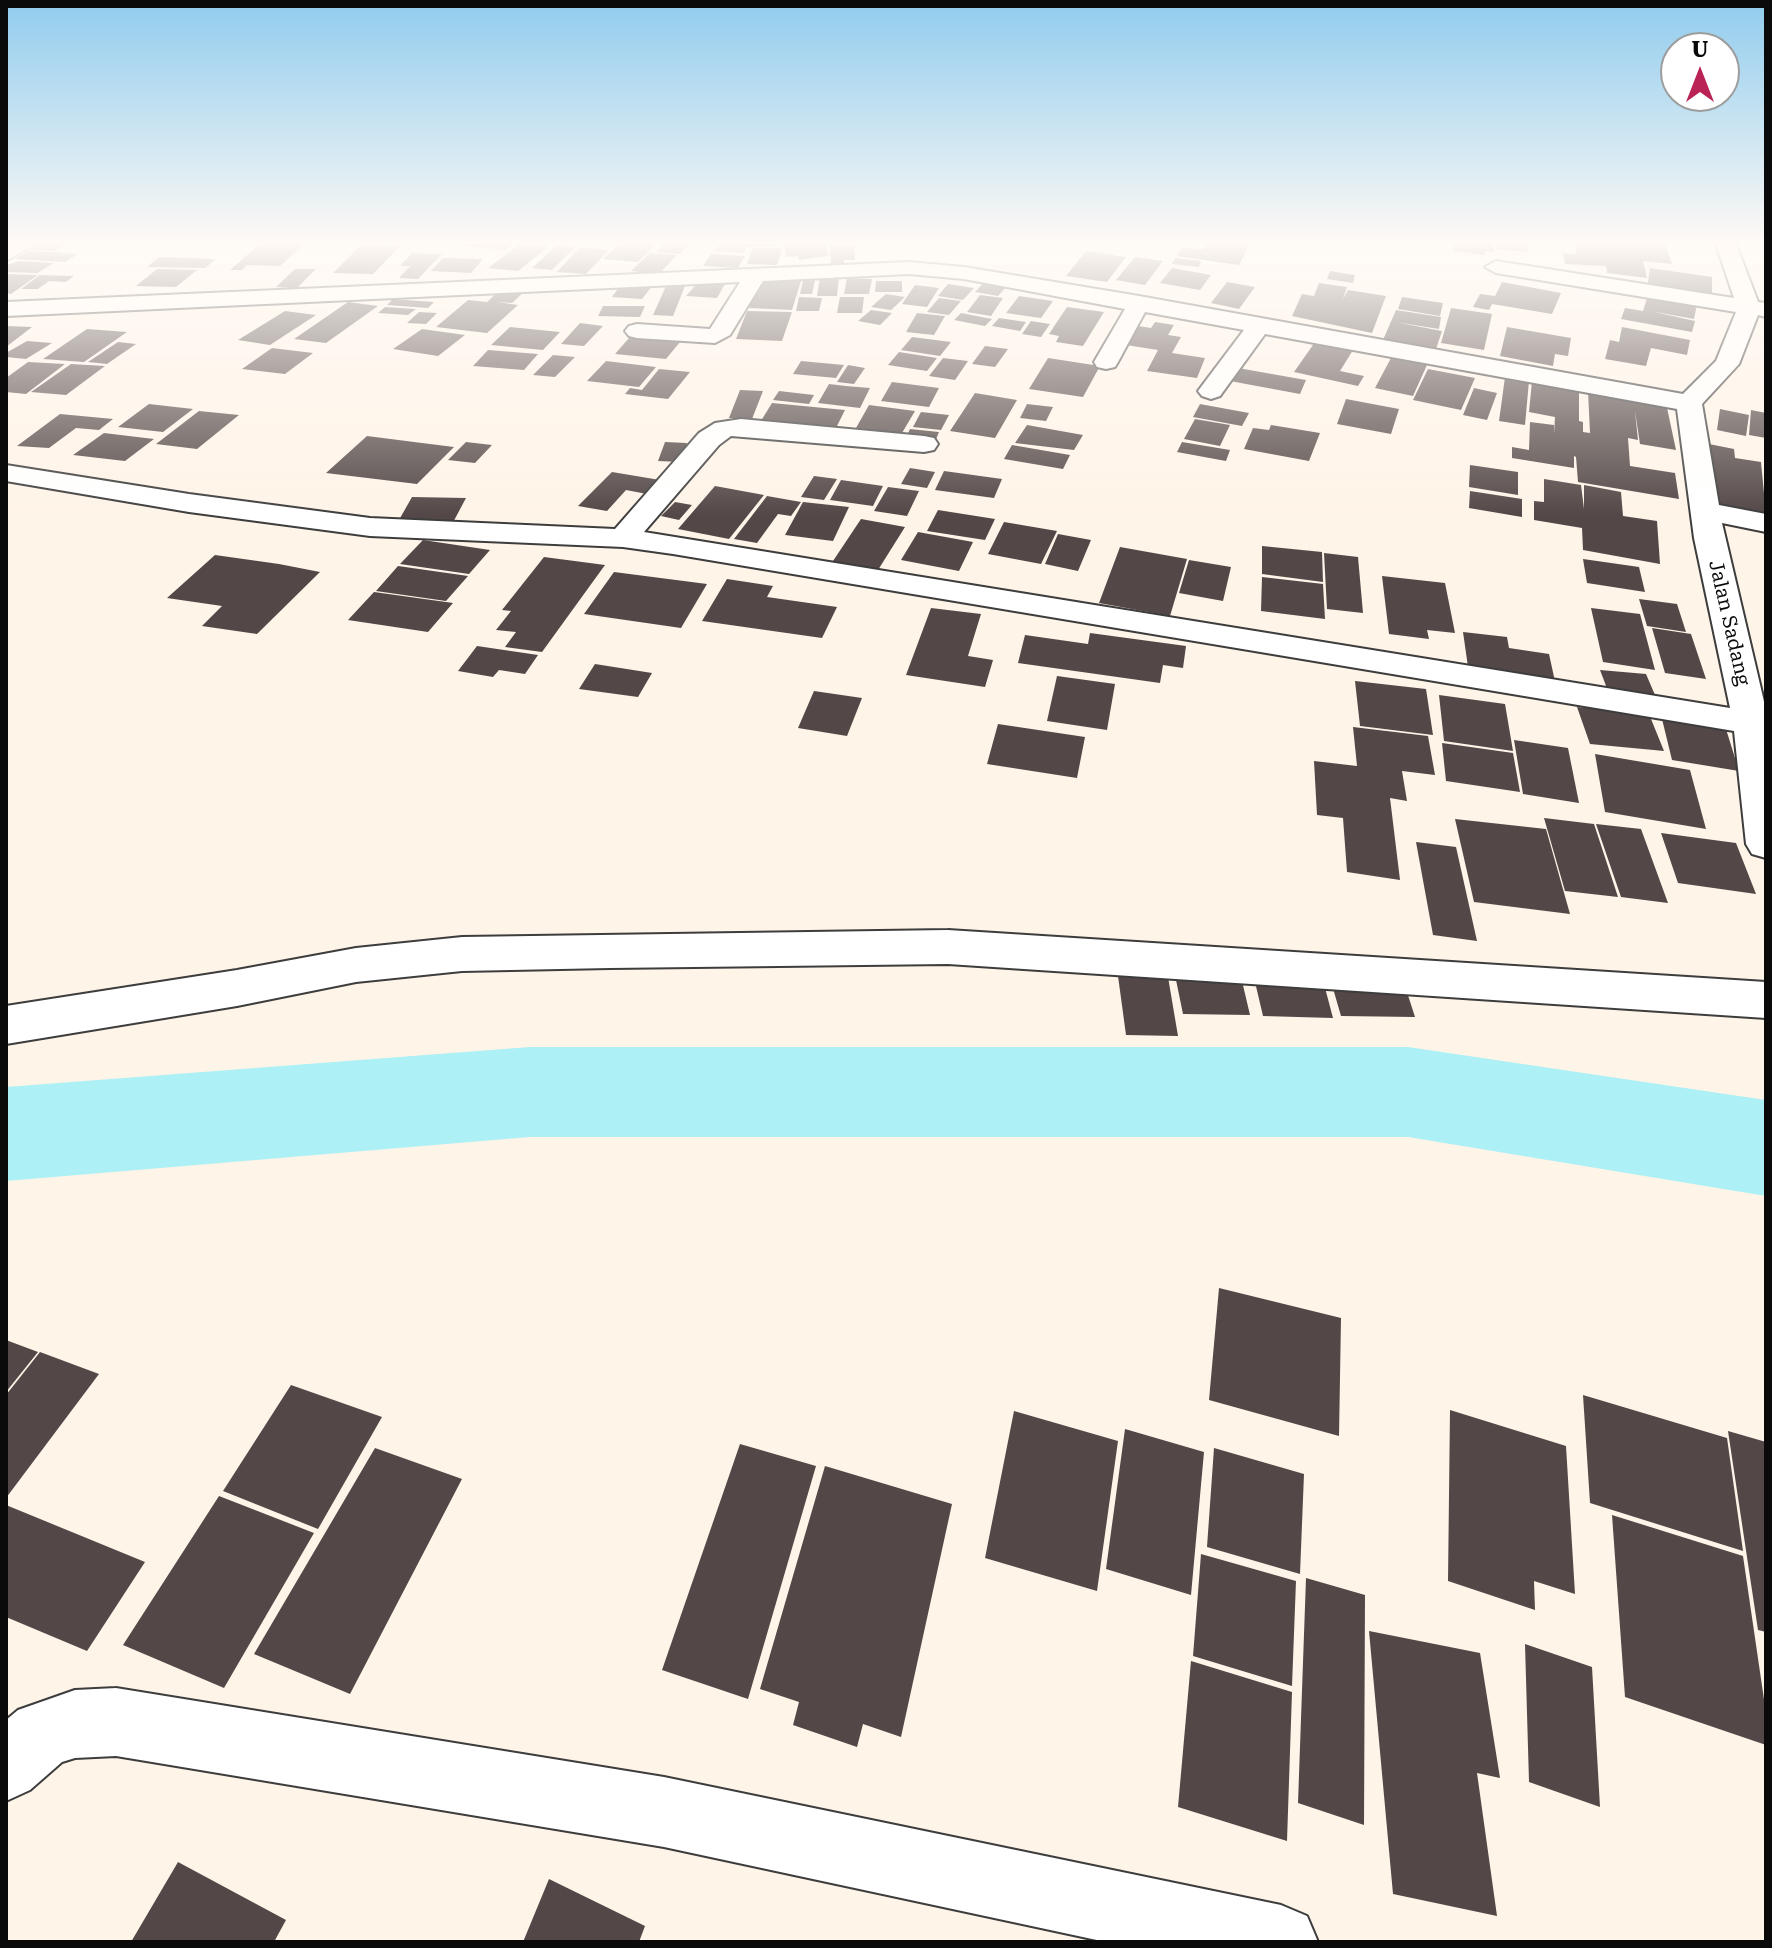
<!DOCTYPE html>
<style>
body{margin:0}
#map{position:relative;width:1772px;height:1948px;overflow:hidden;background:#fff4e8;font-family:"Roboto Serif",serif}
canvas{display:block}
.frame{position:absolute;inset:0;border:8px solid #0a0a0a;pointer-events:none}
.north{position:absolute;left:1660px;top:32px;width:80px;height:80px;box-sizing:border-box;background:#fff;border:2px solid #9d9d9d;border-radius:50%;rotate:0deg;font-size:22px;font-weight:700;line-height:32px;text-align:center;color:#0a0a0a}
.north::after{content:'';display:block;margin:auto;width:28px;height:36px;background:#b92356;clip-path:polygon(50% 0,100% 100%,50% 72%,0 100%)}
</style>
<div id="map">
<canvas width="1772" height="1948"></canvas>
<div class="frame"></div>
<div class="north">U</div>
</div>
<script>
const c = document.querySelector('canvas').getContext('2d');
c.lineJoin = 'round';
function poly(rows) {
  const path = new Path2D();
  for (const r of rows) {
    path.moveTo(r[0], r[1]);
    for (let i = 2; i < r.length; i += 2) path.lineTo(r[i], r[i + 1]);
  }
  return path;
}
function fill(path, color) {
  c.fillStyle = color;
  c.fill(path, 'evenodd');
}
function strokePath(path, color, width, dash) {
  c.strokeStyle = color;
  c.lineWidth = width;
  c.lineCap = dash ? 'butt' : 'round';
  c.setLineDash(dash || []);
  c.stroke(path);
}
function drawText(font, color, halo, rows, align = 'center') {
  c.font = font + ' "Roboto Serif",serif';
  c.lineWidth = 8;
  c.setLineDash([]);
  c.textBaseline = 'middle';
  c.strokeStyle = halo;
  c.fillStyle = color;
  for (const [text, x, y, turn = 0] of rows) {
    c.save();
    c.translate(x, y);
    c.rotate((+turn || 0) * Math.PI / 180);
    c.textAlign = isNaN(turn) ? turn : align;
    if (halo) c.strokeText(text, 0, 0);
    c.fillText(text, 0, 0);
    c.restore();
  }
}
const river = poly([
 [530,1047,1408,1047,1766,1100,1766,1196,1408,1137,530,1137,6,1181,6,1087,530,1047]
]);
const building = poly([
 [33,244,66,244,54,251,23,249],
 [260,244,304,244,280,266,247,265,242,270,230,270],
 [469,244,513,244,505,250,466,246],
 [520,244,549,246,518,271,488,268],
 [620,244,656,244,638,262,603,259],
 [664,244,689,244,680,254,656,252],
 [720,244,779,244,778,247,747,246,743,253,715,251],
 [785,244,826,244,828,256,799,260,798,256,786,257],
 [1206,244,1250,244,1239,265,1177,256,1182,247,1202,250],
 [1453,244,1494,244,1494,252,1485,251,1485,255,1453,251],
 [1496,244,1526,244,1528,252,1496,249],
 [1574,244,1665,244,1672,264,1643,261,1647,278,1607,273,1606,266,1565,264,1563,253,1577,254],
 [361,245,400,246,373,274,333,273],
 [830,245,854,245,855,260,844,260,844,265,831,265],
 [556,246,575,247,552,270,532,268],
 [580,247,609,250,586,274,557,272],
 [753,248,782,248,777,265,747,264],
 [29,251,51,252,78,254,65,262,15,259],
 [1086,251,1126,257,1107,282,1066,276],
 [412,253,442,254,418,279,399,278,410,266,400,266],
 [650,253,677,255,659,274,631,271],
 [711,254,745,256,738,268,703,266],
 [159,257,216,259,205,268,147,267],
 [1135,257,1163,261,1145,285,1116,280],
 [443,258,483,259,471,273,431,271],
 [1175,258,1201,261,1199,267,1172,264],
 [19,261,54,263,37,273,6,272,6,265],
 [1172,268,1211,275,1200,290,1160,283],
 [1650,268,1712,277,1712,298,1647,288],
 [157,269,197,270,176,287,136,286],
 [295,269,316,269,297,288,276,287],
 [1330,271,1355,275,1353,283,1327,279],
 [6,274,38,275,11,294,6,293],
 [40,275,74,276,66,282,49,281,38,289,21,289],
 [804,276,816,276,812,294,800,294],
 [820,277,839,278,837,296,817,296],
 [847,278,872,279,869,294,844,294],
 [760,279,801,281,792,310,749,308],
 [700,280,726,282,717,298,686,296],
 [986,280,1009,284,998,296,975,292],
 [876,281,902,281,902,292,875,292],
 [1227,282,1255,287,1239,309,1211,303],
 [1502,282,1561,293,1552,314,1492,304,1489,310,1473,307,1480,294,1495,296],
 [622,283,653,285,642,299,612,297],
 [1319,283,1347,287,1343,299,1348,290,1386,296,1372,333,1292,316,1302,294,1314,296],
 [948,284,974,288,963,300,938,296],
 [915,285,939,288,927,307,902,304],
 [666,286,685,286,673,316,653,315],
 [501,289,525,291,512,303,497,302,518,305,487,333,436,327,468,300,487,302],
 [886,294,905,297,891,310,871,307],
 [980,295,1003,298,991,316,967,312],
 [1648,295,1697,304,1694,319,1650,311,1695,321,1692,332,1621,319,1625,308,1643,311],
 [1019,296,1053,301,1041,318,1006,313],
 [799,297,822,298,819,311,796,311],
 [840,297,864,297,862,313,837,313],
 [1402,297,1443,303,1440,316,1398,309],
 [939,298,961,301,949,315,927,312],
 [393,299,434,302,428,308,387,305],
 [348,302,378,306,326,343,294,339],
 [603,306,645,306,640,317,598,316],
 [385,307,416,309,408,315,378,313],
 [1067,307,1104,312,1083,346,1056,342,1059,336,1049,334],
 [1451,308,1492,314,1484,350,1441,343],
 [871,310,892,313,880,325,858,321],
 [1396,310,1441,317,1439,329,1395,322,1442,331,1436,349,1383,340],
 [285,311,316,315,270,345,238,340],
 [747,311,792,312,782,341,736,339],
 [419,312,437,313,426,324,407,323],
 [917,313,945,316,934,335,906,332],
 [961,313,992,319,985,326,954,320],
 [999,318,1026,322,1020,331,992,326],
 [1031,321,1050,324,1041,337,1022,334],
 [1155,322,1174,325,1168,335,1181,337,1172,353,1205,358,1197,378,1147,371,1158,350,1126,345,1138,326,1151,328],
 [580,323,603,326,584,346,561,344],
 [6,326,32,327,6,347],
 [510,327,560,332,543,350,491,345],
 [1507,327,1571,338,1568,356,1555,354,1553,366,1500,356],
 [1622,327,1690,340,1687,355,1651,348,1646,366,1605,359,1610,340,1619,342],
 [87,329,127,332,84,362,43,359],
 [422,329,465,335,438,356,393,349],
 [912,337,951,342,940,356,901,350],
 [629,338,680,342,666,359,615,354],
 [27,341,52,343,26,359,6,357,6,353],
 [118,342,136,344,107,364,88,362],
 [1315,342,1353,350,1340,371,1364,376,1358,386,1294,372],
 [985,346,1008,349,995,367,972,364],
 [272,348,313,353,285,374,242,369],
 [488,350,538,354,524,370,473,366],
 [899,352,937,358,927,371,888,365],
 [553,355,575,357,555,377,533,375],
 [943,358,968,361,955,380,929,376],
 [1048,358,1100,366,1083,397,1029,389],
 [1391,358,1427,365,1413,396,1375,388],
 [606,361,656,367,639,387,587,381],
 [801,361,844,365,836,378,793,374],
 [28,362,65,364,26,394,6,392,6,378],
 [71,364,105,366,66,395,31,392],
 [848,365,865,368,854,384,837,382],
 [1238,368,1306,380,1300,394,1230,381],
 [659,369,690,372,668,399,625,394,630,388,642,390],
 [1428,369,1475,378,1461,410,1413,400],
 [1505,377,1529,381,1525,425,1499,421],
 [1532,381,1579,389,1579,421,1583,422,1583,432,1590,433,1588,391,1666,403,1676,450,1640,444,1635,411,1638,440,1628,438,1630,466,1675,473,1679,499,1578,482,1576,457,1574,456,1574,468,1512,458,1512,447,1529,450,1530,422,1554,425,1554,434,1555,417,1529,412],
 [892,382,939,388,929,407,881,401],
 [829,384,846,386,870,388,860,408,818,403],
 [1474,388,1497,393,1487,420,1463,415],
 [740,390,763,391,752,419,729,418],
 [779,391,814,395,809,404,773,400],
 [975,393,1017,400,995,438,950,431],
 [1346,399,1399,409,1391,434,1337,424],
 [772,403,845,410,834,432,759,424],
 [149,404,193,409,163,432,118,427],
 [1027,404,1053,407,1046,421,1020,418],
 [1200,404,1249,413,1242,426,1193,417],
 [869,405,915,411,902,433,856,428],
 [1720,409,1749,415,1746,436,1717,430],
 [1751,410,1766,413,1766,438,1749,435],
 [199,411,239,415,197,449,156,444],
 [921,412,949,415,941,430,913,427],
 [60,414,113,419,99,430,76,428,49,448,17,446],
 [1195,419,1230,425,1220,446,1184,439],
 [1027,425,1083,435,1074,450,1015,443],
 [1271,425,1320,433,1309,461,1244,449,1253,428,1269,430],
 [910,429,939,432,934,444,904,441],
 [104,433,154,439,125,461,73,455],
 [367,436,422,443,454,447,417,484,326,473],
 [466,442,492,445,475,463,448,460],
 [665,442,687,443,681,462,658,461],
 [1182,442,1230,450,1226,461,1177,452],
 [1709,444,1734,449,1735,458,1761,462,1766,514,1714,505],
 [1012,445,1070,455,1063,469,1004,459],
 [1470,465,1518,472,1518,495,1469,487],
 [910,468,935,472,927,488,901,484],
 [944,471,1002,479,994,498,935,490],
 [612,472,660,480,647,494,626,490,607,511,578,506],
 [814,476,837,479,824,500,801,497],
 [1544,479,1581,485,1584,509,1584,485,1621,492,1623,516,1657,521,1660,564,1583,550,1582,528,1534,520,1534,501,1544,502],
 [841,480,883,486,873,506,830,500],
 [715,486,764,495,729,539,678,529],
 [888,487,919,491,907,516,874,511],
 [1470,491,1522,499,1522,517,1469,508],
 [767,496,801,502,791,516,778,514,757,543,734,539],
 [412,497,466,498,450,528,395,527],
 [675,502,692,505,679,520,661,516],
 [803,502,849,507,833,541,785,535],
 [938,510,995,519,985,540,927,531],
 [861,519,905,527,878,570,833,561],
 [1004,522,1057,531,1041,564,988,554],
 [918,532,973,542,959,571,901,560],
 [1058,534,1091,540,1078,571,1045,564],
 [423,540,490,550,469,574,400,564],
 [1262,546,1322,552,1323,582,1262,574],
 [1120,547,1187,559,1170,616,1099,603],
 [1324,553,1358,557,1363,613,1327,609],
 [215,555,279,564,320,572,257,634,202,626,222,606,167,598],
 [544,557,605,565,542,652,505,647,516,632,496,630,511,611,502,610],
 [1583,559,1639,567,1645,592,1587,583],
 [1189,560,1231,567,1223,601,1179,593],
 [398,566,468,576,446,601,376,591],
 [614,572,707,584,681,628,584,614],
 [1382,576,1445,583,1455,633,1427,630,1429,639,1389,634],
 [1262,577,1323,584,1325,619,1261,611],
 [727,579,773,586,767,597,837,607,822,638,702,621],
 [374,592,453,603,428,632,348,620],
 [1639,599,1677,604,1686,632,1647,626],
 [931,608,981,614,968,656,993,660,985,687,906,675],
 [1591,608,1640,614,1655,670,1603,662],
 [1652,628,1691,634,1706,679,1665,673],
 [1463,632,1507,637,1509,648,1549,654,1556,686,1469,674],
 [1090,633,1186,646,1183,668,1163,665,1160,683,1018,663,1025,635,1088,644],
 [477,646,538,655,525,674,499,670,493,677,458,671],
 [595,664,652,673,638,697,579,689],
 [1600,670,1646,674,1655,695,1608,691],
 [1057,676,1115,684,1107,730,1047,721],
 [1355,681,1426,689,1433,735,1360,726],
 [814,691,862,698,847,736,798,728],
 [1439,695,1505,704,1513,751,1444,741],
 [1577,707,1649,714,1664,751,1590,744],
 [1662,719,1726,729,1739,771,1672,760],
 [998,724,1085,737,1077,778,987,764],
 [1353,727,1428,736,1435,775,1402,771,1407,801,1390,798,1400,880,1347,872,1343,818,1317,815,1314,761,1357,766],
 [1514,740,1568,748,1579,803,1523,794],
 [1442,743,1513,753,1520,792,1446,781],
 [1595,754,1690,770,1706,829,1605,812],
 [1544,818,1594,824,1618,897,1565,891],
 [1455,819,1546,829,1570,914,1474,902],
 [1596,824,1641,829,1668,903,1621,897],
 [1661,833,1736,843,1756,894,1678,883],
 [1416,842,1456,847,1477,941,1433,935],
 [1118,976,1168,977,1178,1036,1126,1035],
 [1176,980,1242,981,1250,1015,1183,1014],
 [1255,982,1324,984,1333,1018,1263,1016],
 [1332,985,1405,986,1415,1017,1341,1016],
 [1219,1288,1341,1318,1339,1436,1209,1400],
 [6,1340,38,1352,6,1392],
 [40,1352,99,1374,6,1498,6,1395],
 [291,1385,382,1417,318,1529,223,1491],
 [1583,1395,1727,1438,1743,1551,1590,1503],
 [1450,1410,1566,1446,1575,1594,1534,1581,1535,1610,1448,1581],
 [1014,1411,1118,1441,1097,1591,985,1558],
 [1125,1429,1204,1452,1191,1595,1106,1569],
 [1728,1431,1766,1442,1766,1632,1758,1630],
 [740,1444,816,1466,748,1699,662,1670],
 [375,1448,462,1479,350,1694,254,1654],
 [1214,1448,1304,1474,1300,1574,1207,1547],
 [825,1466,952,1504,901,1737,863,1724,857,1747,793,1725,799,1702,760,1689],
 [219,1496,314,1533,224,1688,123,1645],
 [6,1505,145,1562,87,1651,6,1617],
 [1612,1515,1743,1556,1766,1713,1766,1745,1625,1697],
 [1201,1554,1296,1581,1292,1686,1193,1656],
 [1306,1578,1365,1595,1364,1825,1298,1803],
 [1369,1631,1480,1653,1500,1778,1477,1773,1497,1916,1393,1894],
 [1525,1644,1592,1667,1600,1807,1529,1782],
 [1191,1661,1292,1692,1287,1841,1178,1807],
 [178,1862,286,1920,274,1942,131,1942],
 [549,1879,645,1926,639,1942,523,1942]
]);
const street = poly([
 [11,244,35,244,6,261,6,246,11,244],
 [1716,244,1736,244,1758,302,1766,303,1766,317,1758,315,1739,364,1702,404,1719,505,1766,514,1766,532,1722,523,1766,710,1766,858,1752,854,1746,844,1734,731,673,554,623,547,370,536,189,512,6,481,6,465,189,494,370,518,615,529,699,433,715,423,741,419,924,436,934,438,938,444,934,450,924,452,731,436,719,445,644,532,1730,708,1694,538,1677,409,1265,334,1220,396,1211,399,1202,396,1198,391,1244,330,1145,312,1118,362,1115,367,1106,369,1097,367,1094,362,1125,309,964,279,909,274,763,281,730,335,715,343,637,338,629,336,625,331,629,326,637,324,710,329,740,282,6,316,6,302,909,262,964,267,1139,296,1683,394,1716,361,1736,312,1496,273,1485,267,1496,261,1734,298,1716,244],
 [948,930,1766,982,1766,1018,948,964,610,968,462,971,356,982,237,1006,6,1044,6,1006,237,970,356,948,462,937,948,930],
 [116,1688,664,1777,1281,1905,1307,1916,1318,1942,1106,1942,664,1847,116,1756,75,1758,62,1762,30,1790,6,1801,6,1720,18,1710,75,1690,116,1688]
]);
const farStreetnames = [
 ["Jalan Sadang",1729,623,77]
];
fill(river, '#adf0f6');
fill(building, '#534847');
strokePath(street, '#3d3d3d', 4);
fill(street, '#fff');
const sky = c.createLinearGradient(0, 0, 0, 516);
sky.addColorStop(0, '#90ccee');
sky.addColorStop(0.47, '#fffaf5');
sky.addColorStop(1, '#fffaf500');
c.fillStyle = sky;
c.fillRect(0, 0, 1772, 516);
drawText('20px', '#0a0a0a', '#fff', farStreetnames);
</script>
